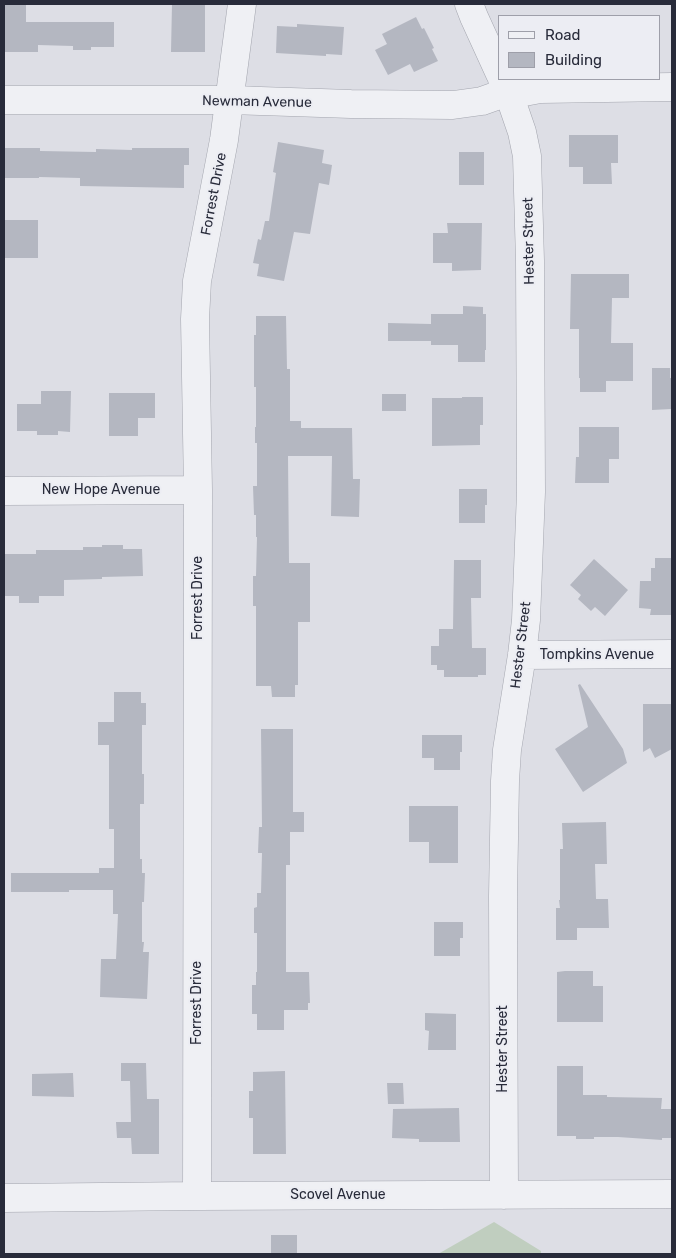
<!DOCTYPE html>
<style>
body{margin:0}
#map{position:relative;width:676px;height:1258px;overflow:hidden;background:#dddee5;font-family:Rubik,sans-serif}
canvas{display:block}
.frame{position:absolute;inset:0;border:5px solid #282b3a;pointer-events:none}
.legend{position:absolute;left:498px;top:15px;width:162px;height:65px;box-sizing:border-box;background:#ecedf3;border:1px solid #9e9fa9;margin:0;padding:6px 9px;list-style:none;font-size:15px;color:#282b3a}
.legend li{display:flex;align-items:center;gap:10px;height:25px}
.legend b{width:25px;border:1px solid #9e9fa9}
</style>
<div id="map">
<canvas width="676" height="1258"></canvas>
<div class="frame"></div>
<ul class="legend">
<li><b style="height:6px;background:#eff0f4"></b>Road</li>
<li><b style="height:14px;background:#b4b7c1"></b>Building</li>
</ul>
</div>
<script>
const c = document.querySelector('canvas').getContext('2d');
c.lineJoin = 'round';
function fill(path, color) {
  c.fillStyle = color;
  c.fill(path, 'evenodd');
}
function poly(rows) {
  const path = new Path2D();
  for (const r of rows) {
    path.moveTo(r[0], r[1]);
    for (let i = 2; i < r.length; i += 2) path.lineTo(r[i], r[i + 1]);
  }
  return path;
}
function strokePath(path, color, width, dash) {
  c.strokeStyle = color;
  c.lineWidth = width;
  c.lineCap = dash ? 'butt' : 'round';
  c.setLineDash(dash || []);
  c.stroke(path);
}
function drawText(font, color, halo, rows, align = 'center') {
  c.font = font + ' Rubik,sans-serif';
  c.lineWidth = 4;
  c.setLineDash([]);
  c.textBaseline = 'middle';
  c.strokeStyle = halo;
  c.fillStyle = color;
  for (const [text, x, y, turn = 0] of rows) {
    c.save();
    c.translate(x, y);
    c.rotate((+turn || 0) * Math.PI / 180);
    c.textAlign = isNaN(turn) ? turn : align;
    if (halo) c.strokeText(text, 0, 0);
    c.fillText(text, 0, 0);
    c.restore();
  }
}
const green = poly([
 [494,1222,541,1251,541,1254,438,1254]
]);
const building = poly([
 [4,4,26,4,26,22,114,22,114,47,91,47,91,50,73,50,73,46,38,45,38,52,4,52],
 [172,4,205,4,205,52,171,52],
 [416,17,422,29,424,28,434,48,432,49,438,61,414,72,410,64,388,75,375,50,387,44,382,34],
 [297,24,344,27,342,55,326,54,326,56,276,53,277,26,297,27],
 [569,135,618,135,618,163,611,163,612,184,583,184,583,167,569,167],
 [278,142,324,150,322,163,332,165,329,185,319,183,310,234,294,232,284,281,257,276,259,264,253,263,258,239,261,240,265,221,269,221,276,173,273,172],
 [4,148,40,148,40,151,96,152,96,149,132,150,132,148,189,148,189,165,184,165,184,188,80,186,80,178,39,177,39,178,4,178],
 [459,152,484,152,484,185,459,185],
 [4,220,38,220,38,258,4,258],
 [447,223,482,223,481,270,452,271,452,263,433,263,433,233,448,233],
 [571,274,629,274,629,298,612,298,611,343,633,343,633,381,606,381,606,392,580,392,580,378,579,378,579,329,570,329],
 [463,306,483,307,483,314,486,314,486,350,485,350,485,362,458,362,458,345,431,345,431,341,388,341,388,323,431,324,431,314,463,314],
 [256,316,286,316,287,369,290,369,290,421,301,421,301,428,352,428,353,479,360,479,359,517,331,516,332,456,288,456,289,563,310,563,310,622,298,622,298,685,295,685,295,697,272,697,271,686,256,686,256,606,253,606,253,576,256,576,257,537,256,537,256,515,254,515,253,486,257,486,257,443,255,443,255,427,256,427,256,387,254,387,254,335,256,335],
 [652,368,670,368,670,378,671,378,672,384,671,409,652,410],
 [41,391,71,391,70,432,58,431,58,435,37,435,37,431,17,431,17,404,41,404],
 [109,393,155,393,155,418,138,418,138,436,109,436],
 [382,394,406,394,406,411,382,411],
 [462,397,483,397,483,425,480,425,480,445,432,446,432,398,462,398],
 [579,427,619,427,619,459,609,459,609,483,575,483,576,457,579,457],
 [459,489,487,489,487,505,485,505,485,523,459,523],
 [102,545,123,545,123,549,142,549,143,576,102,577,102,579,64,580,64,596,39,596,39,603,19,603,19,596,4,596,4,554,36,554,36,550,83,550,83,547,102,547],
 [655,558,672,558,672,615,650,615,651,609,639,608,640,581,651,581,651,568,655,568],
 [594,559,628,590,605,616,595,607,591,611,578,599,581,595,570,585],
 [454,560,481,560,481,598,471,598,472,648,486,648,486,675,478,675,478,677,444,677,444,670,437,670,437,665,431,665,431,646,439,646,439,629,453,629],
 [580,684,623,749,627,763,583,792,555,749,588,727,578,685],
 [114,692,141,692,141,703,146,703,146,725,142,725,142,774,144,774,144,804,140,804,140,859,142,859,142,873,145,873,144,902,142,902,142,942,144,942,143,952,149,952,147,999,100,997,101,959,116,959,118,914,113,914,113,890,69,890,69,892,11,892,11,873,99,873,99,868,114,868,114,829,109,829,109,745,98,745,98,722,114,722],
 [643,704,672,704,672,749,655,758,650,748,643,752],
 [261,729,293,729,293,812,304,812,304,832,290,832,290,865,286,865,286,972,309,972,310,1003,308,1003,308,1010,284,1010,284,1030,257,1030,257,1014,252,1014,252,985,256,985,256,972,257,972,257,933,254,933,254,908,257,907,257,893,261,893,262,853,258,853,259,827,262,827],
 [422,735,462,735,462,752,460,752,460,770,434,770,434,758,422,758],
 [409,806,458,806,458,863,429,863,429,842,409,842],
 [606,822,607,864,595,864,596,899,608,899,609,928,577,928,577,940,556,940,556,908,560,908,559,900,560,900,560,849,563,849,562,823],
 [434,922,463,922,463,938,460,938,460,956,434,956],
 [565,971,593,971,593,986,603,986,603,1022,557,1022,557,972],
 [425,1013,456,1014,456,1050,428,1050,429,1031,425,1030],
 [121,1063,146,1063,147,1099,159,1099,159,1154,132,1154,131,1138,117,1138,116,1122,131,1122,130,1081,121,1081],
 [557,1066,583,1066,583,1095,607,1095,607,1097,662,1098,661,1109,672,1109,672,1138,662,1138,662,1140,618,1137,594,1137,594,1139,576,1139,576,1136,557,1136],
 [285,1071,286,1154,253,1154,253,1118,249,1118,249,1091,253,1091,253,1072],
 [73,1073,74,1097,32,1096,32,1074],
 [387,1083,403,1083,404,1104,388,1104],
 [459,1108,460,1142,419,1142,419,1139,392,1138,393,1109],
 [271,1235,297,1235,297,1254,271,1254]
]);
const minor = poly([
 [469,4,474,17,500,74],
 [502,79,510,97,522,132,527,156,530,261,531,492,526,620,522,655,507,750,505,781,503,896,504,1195],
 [510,97,524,92,540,89,672,87],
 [4,100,230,100,351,104,453,105,482,101,496,96,507,90],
 [4,491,198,490],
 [522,655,672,654],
 [197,1196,198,490,195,319,197,281,224,140,242,4],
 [4,1198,197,1196,672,1194]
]);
const streetNames = [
 ["Newman Avenue",257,102,1],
 ["Forrest Drive",214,194,-79],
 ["Hester Street",529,241,-91],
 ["New Hope Avenue",101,490],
 ["Forrest Drive",198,598,-90],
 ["Hester Street",521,645,-83],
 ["Tompkins Avenue",597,655],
 ["Forrest Drive",197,1003,-90],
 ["Hester Street",503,1049,-90],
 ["Scovel Avenue",338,1195]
];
fill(green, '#c0cebf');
fill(building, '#b4b7c1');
strokePath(minor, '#a3a5ae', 29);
strokePath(minor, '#eff0f4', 28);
drawText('14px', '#282b3a', '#ecedf3', streetNames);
</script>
